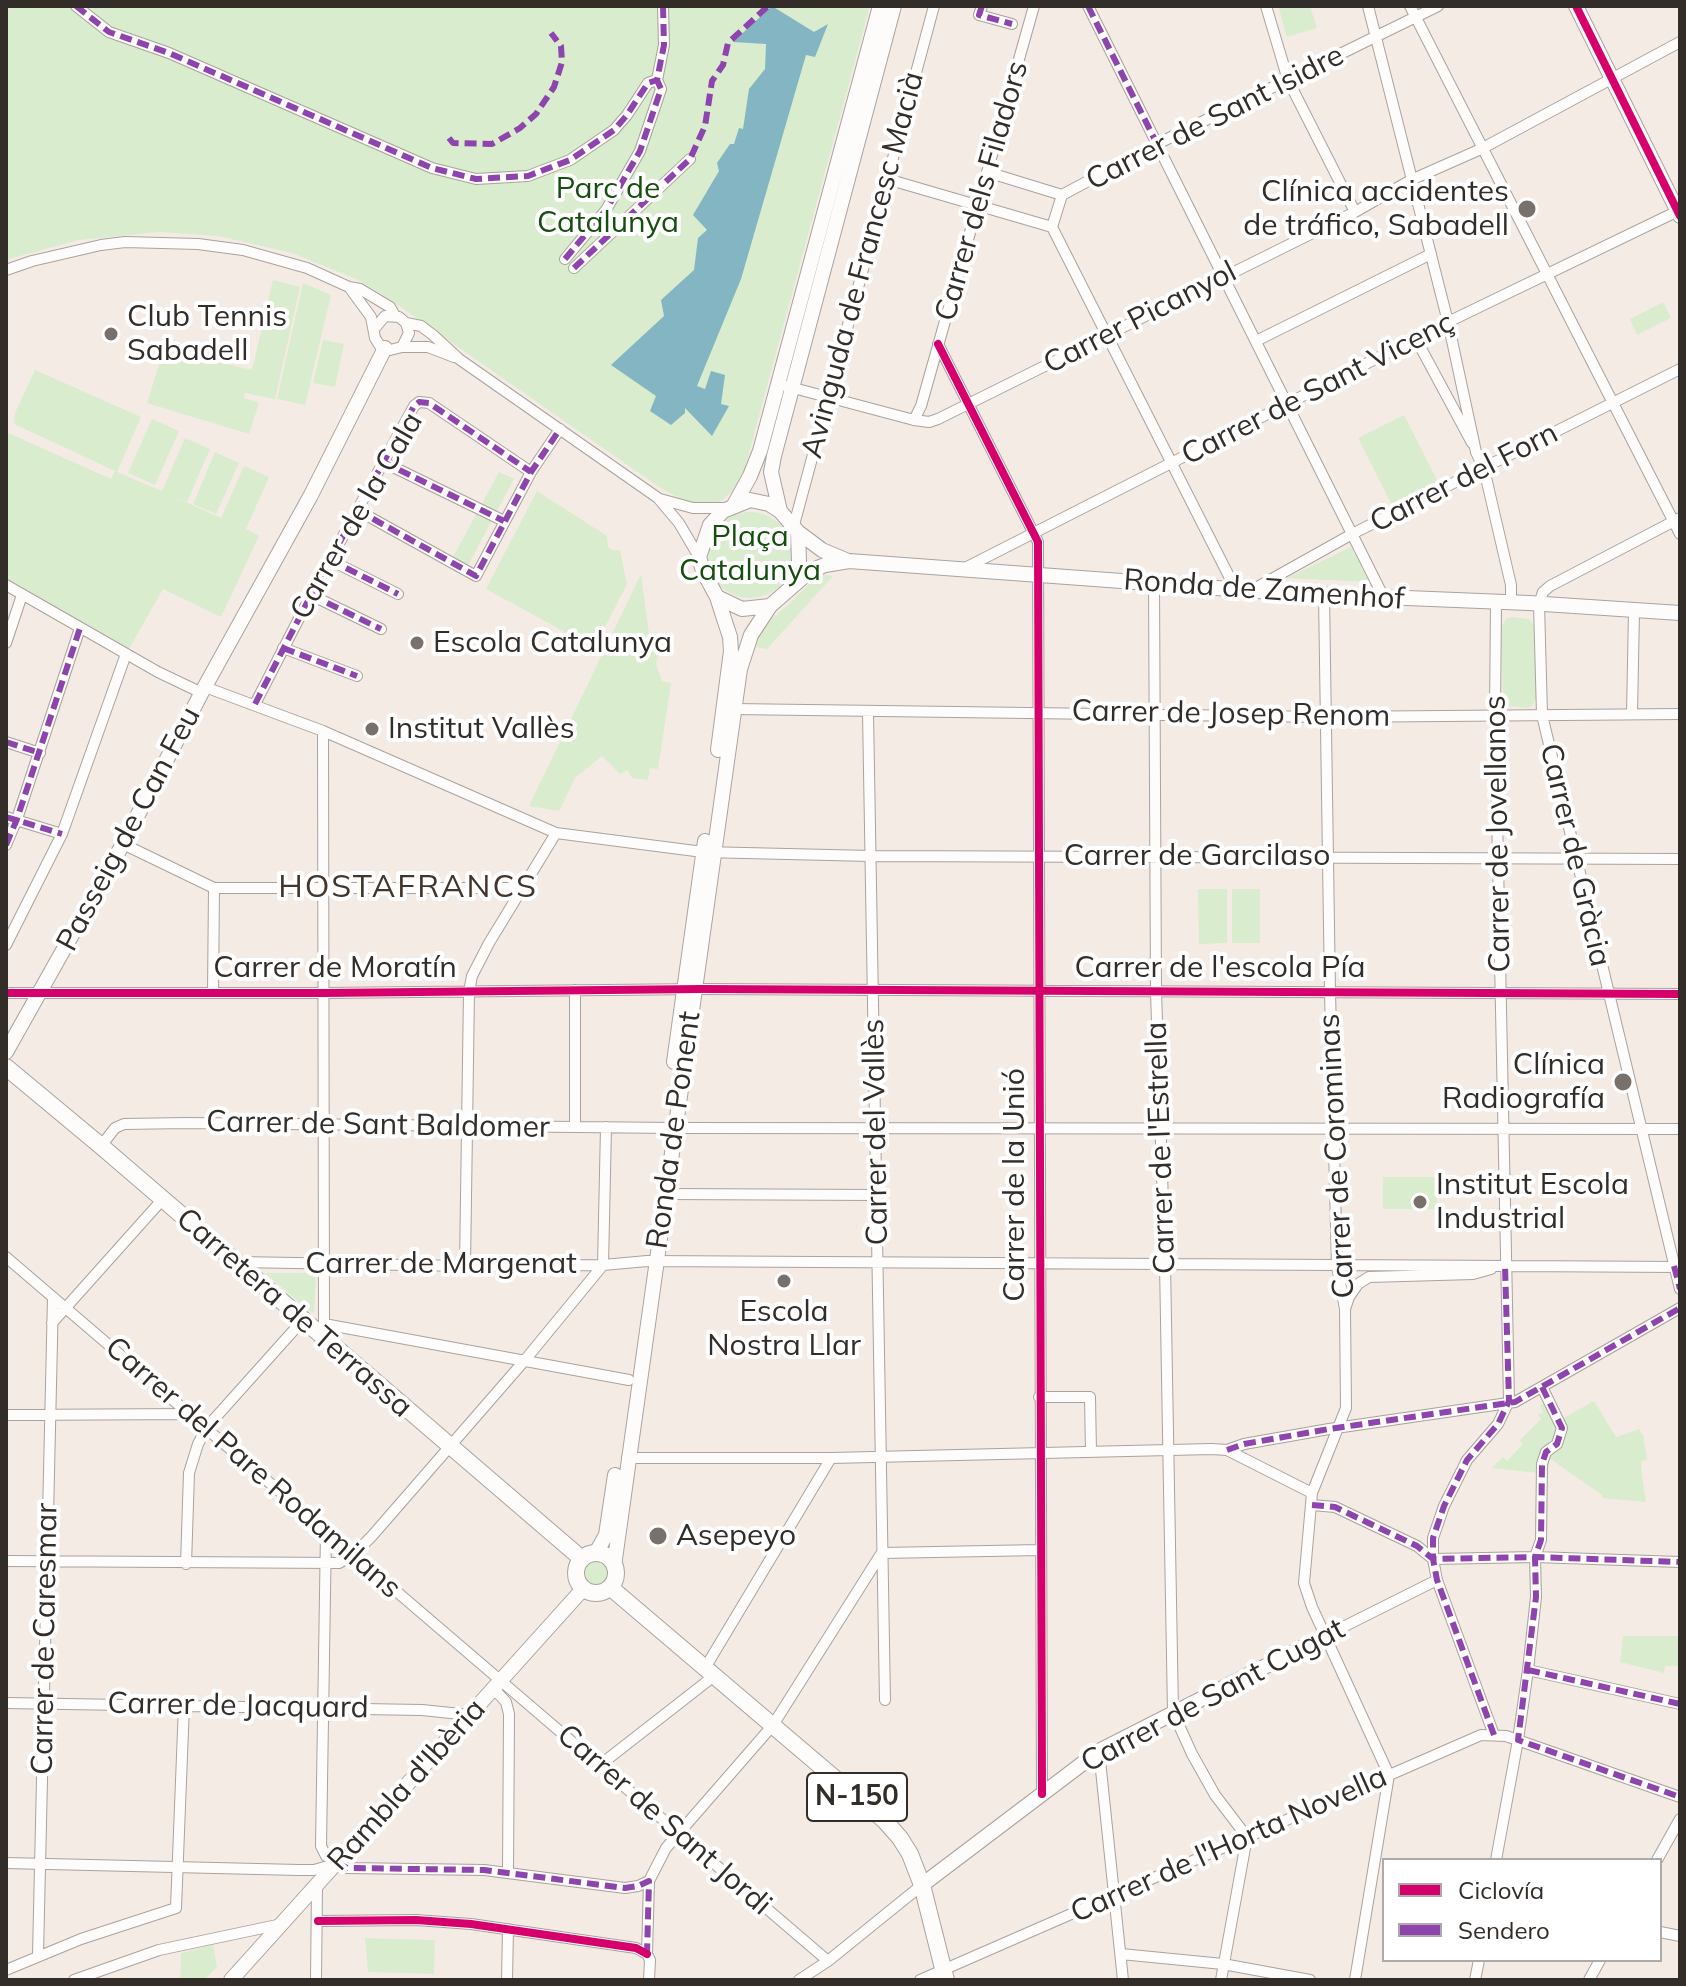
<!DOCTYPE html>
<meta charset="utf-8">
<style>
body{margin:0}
#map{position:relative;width:1686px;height:1986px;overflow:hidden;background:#f5ebe5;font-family:Mulish,sans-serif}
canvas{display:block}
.frame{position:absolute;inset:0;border:8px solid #332d29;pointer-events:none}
.legend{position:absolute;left:1382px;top:1858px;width:280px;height:104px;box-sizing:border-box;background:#fff;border:2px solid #adaba9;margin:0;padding:10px 14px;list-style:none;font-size:24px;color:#332d29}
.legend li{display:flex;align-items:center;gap:16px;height:40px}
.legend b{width:40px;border:2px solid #adaba9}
</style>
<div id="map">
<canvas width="1686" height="1986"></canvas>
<div class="frame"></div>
<ul class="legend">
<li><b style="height:10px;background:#d6006c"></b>Ciclovía</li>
<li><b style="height:10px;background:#8e44ad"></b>Sendero</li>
</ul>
</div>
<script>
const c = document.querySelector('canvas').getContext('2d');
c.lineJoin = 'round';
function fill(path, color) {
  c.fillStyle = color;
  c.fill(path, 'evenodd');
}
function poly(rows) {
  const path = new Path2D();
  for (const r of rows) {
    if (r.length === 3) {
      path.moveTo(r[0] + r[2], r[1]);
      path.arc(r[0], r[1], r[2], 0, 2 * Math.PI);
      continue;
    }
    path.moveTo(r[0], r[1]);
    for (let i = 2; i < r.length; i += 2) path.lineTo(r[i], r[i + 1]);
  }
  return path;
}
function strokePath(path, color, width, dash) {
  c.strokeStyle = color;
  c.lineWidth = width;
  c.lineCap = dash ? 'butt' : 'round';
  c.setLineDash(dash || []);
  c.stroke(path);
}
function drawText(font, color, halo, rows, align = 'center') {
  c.font = font + ' Mulish,sans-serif';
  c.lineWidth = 8;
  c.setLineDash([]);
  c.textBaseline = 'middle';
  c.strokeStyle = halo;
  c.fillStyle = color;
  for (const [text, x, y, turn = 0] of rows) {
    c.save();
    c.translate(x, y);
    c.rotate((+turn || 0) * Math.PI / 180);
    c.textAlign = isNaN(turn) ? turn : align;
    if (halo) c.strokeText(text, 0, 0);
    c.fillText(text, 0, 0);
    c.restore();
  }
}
const green = poly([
 [6,6,870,6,743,475,733,491,721,501,706,506,689,504,656,485,382,294,356,279,292,253,218,236,159,232,78,240,6,260],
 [1278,6,1310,6,1317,28,1287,37],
 [273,280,300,287,275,399,245,393,244,398,259,403,249,434,147,403,164,349,252,370],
 [303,283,331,295,305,405,277,399],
 [1663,302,1671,318,1637,335,1630,319],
 [323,340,344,344,335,387,313,383],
 [35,370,141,417,117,472,162,491,185,438,210,449,187,502,172,496,221,518,244,466,269,477,246,529,259,536,221,617,163,589,126,654,6,585,6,432,111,479,115,471,14,424,15,413],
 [1404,415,1438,482,1392,505,1358,438],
 [152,419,179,431,155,485,128,473],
 [215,452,239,463,216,514,193,504],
 [499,472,514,479,467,567,452,559],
 [537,491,607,536,608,547,612,550,620,550,627,584,594,648,486,589],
 [750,555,43],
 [1351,547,1369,582,1287,578],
 [641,574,651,649,655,649,658,657,656,664,662,681,671,683,658,769,650,768,648,780,632,778,627,770,620,774,602,756,575,778,559,811,529,806],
 [819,574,833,576,767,649,754,647,757,637,769,620,786,607],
 [1512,617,1529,619,1536,627,1536,698,1532,706,1527,708,1508,706,1503,699,1501,627,1507,618],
 [1198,889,1227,889,1227,943,1199,944],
 [1232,889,1260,889,1260,943,1232,943],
 [1383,1177,1437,1177,1437,1209,1383,1209],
 [265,1273,316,1273,314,1312,312,1313],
 [1551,1399,1562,1419,1594,1401,1616,1437,1640,1429,1641,1434,1643,1434,1647,1460,1642,1461,1641,1468,1646,1502,1602,1498,1602,1495,1549,1458,1548,1474,1492,1468,1503,1457,1507,1461,1523,1444,1520,1440,1541,1419,1538,1415,1543,1412,1540,1405],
 [594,1574,20],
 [1623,1636,1679,1636,1680,1666,1665,1666,1664,1673,1620,1662],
 [365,1938,435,1940,434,1974,368,1972],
 [213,1945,217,1967,204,1980,180,1980,181,1953]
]);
const water = poly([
 [772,6,814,32,828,24,815,57,806,55,741,279,697,386,705,389,711,371,725,375,721,404,729,406,712,436,685,408,685,413,671,425,650,411,656,396,611,365,664,316,661,300,694,270,698,238,707,230,693,215,719,171,717,163,730,144,734,144,739,128,743,129,749,89,765,69,766,44,733,42]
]);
const street = poly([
 [76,6,109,32,169,53,432,168,476,179,528,176,570,160,614,130,627,115,648,83,657,80],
 [982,6,979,15,1012,24],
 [1088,6,1384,598],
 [1266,6,1288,80,1355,212],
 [1368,6,1448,322,1476,452,1484,469,1511,585,1511,603],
 [1410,6,1680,534],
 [987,172,1062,195,1157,144,1438,6],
 [887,179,1052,227],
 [1062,195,1052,227,1236,590],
 [565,259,606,210,640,151,661,89,657,80,664,45,663,6],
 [574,268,690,159],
 [6,270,32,261,101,245,125,242,198,244,243,250,307,268,349,287,360,289,390,307,395,316],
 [349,287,371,317,375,338,380,346,390,350,402,347,428,347,454,357],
 [406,323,421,326,433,335,459,359,658,498,679,523,699,557],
 [375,328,385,316,399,317,406,323,409,333,402,347],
 [1416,339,1472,443],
 [1256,341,1431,254],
 [938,344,1038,542,1042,1794],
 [786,386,914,420,929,422,938,419,1355,212,1411,180,1481,149,1680,42],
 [914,420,921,406,1034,6],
 [383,462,504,521],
 [660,499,693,508,727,508],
 [357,510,476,576,531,472,560,429],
 [1680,518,1550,586,1543,592,1539,604,1542,715,1680,1289],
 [794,525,934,6],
 [330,560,398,594],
 [963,569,1448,322,1680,210],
 [1154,583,1156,992,1165,1264,1173,1712,1192,1754,1215,1795,1247,1837,1221,1980],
 [6,585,158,672,202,693],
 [1252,590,1354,533,1680,369],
 [311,595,381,629],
 [1324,595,1330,992,1337,1266,1345,1309,1346,1408,1312,1493,1304,1583,1312,1607,1389,1775,1355,1980],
 [6,643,22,595],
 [283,648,357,676],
 [205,687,323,731,556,833,703,852,871,856,1680,859],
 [255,704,311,595,414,406,419,402,429,403,531,472],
 [733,709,1325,717,1680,714],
 [868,712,885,1700],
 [1632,714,1634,611],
 [6,742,40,753],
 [6,817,62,834],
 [123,844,214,888,213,993],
 [6,845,17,819,80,628],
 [214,888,522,888],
 [6,945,62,834,126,654],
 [6,993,324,993,701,989,1680,994],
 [575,1127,575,990],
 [101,1146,115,1128,124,1124,186,1123,674,1128,1680,1129],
 [665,1194,878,1195],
 [6,1257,828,1961],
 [238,1262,465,1266,603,1265,647,1261,1680,1267],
 [603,1265,606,1127],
 [465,1266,469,992,472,976,489,943,556,833],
 [1345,1309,1349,1297,1358,1284,1369,1277,1473,1274,1491,1269],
 [52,1323,162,1200],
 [324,1324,629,1380],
 [321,1337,324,1324,323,731],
 [1039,1397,1090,1397,1091,1452],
 [6,1415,192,1414],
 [1227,1450,1244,1444,1329,1429,1515,1402,1680,1308],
 [627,1458,831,1458,1212,1449,1227,1450,1312,1493],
 [1312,1505,1335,1507,1417,1546,1433,1559,1535,1557,1680,1562],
 [326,1531,321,1846,326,1856,347,1868,484,1870,625,1888,638,1886,649,1881],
 [882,1553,1041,1550],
 [6,1561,339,1563,354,1554,372,1536,525,1360,603,1265],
 [186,1564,189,1473,198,1444,207,1427,302,1321],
 [1325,1636,1437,1580],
 [705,1668,831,1458],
 [1528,1670,1680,1704],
 [493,1688,506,1702,509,1714,508,1872],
 [6,1703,422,1710,470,1715],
 [1494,1735,1437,1580,1433,1559,1433,1538,1444,1506,1467,1460,1498,1424,1509,1401,1495,715,1496,603],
 [1099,1751,1123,1980],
 [600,1765,714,1676],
 [1496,1860,1518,1740,1528,1670,1536,1597,1535,1557,1541,1540,1542,1464,1546,1452,1557,1444,1562,1428,1542,1387],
 [1657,1860,1680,1819],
 [6,1863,299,1870,314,1870,335,1864],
 [649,1881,666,1848,773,1725,881,1554],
 [649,1881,647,1954,650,1960,649,1980],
 [318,1921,416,1920,471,1924,636,1948,647,1954],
 [1660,1932,1680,1936],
 [1121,1954,1223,1964,1310,1980],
 [38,1955,53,1297],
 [6,1970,81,1939,176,1908,184,1705],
 [74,1980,159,1950,282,1924],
 [316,1980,317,1885],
 [507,1980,508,1929],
 [799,1980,828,1961,922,1885],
 [920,1980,1481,1735,1506,1736,1680,1797],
 [1475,1980,1479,1960],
 [1589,1980,1600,1960]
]);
const secondary = poly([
 [1576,6,1680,216],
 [734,505,750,476,760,451,880,6],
 [780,511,771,472,774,456,894,6],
 [798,532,822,550,848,561],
 [794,585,799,562,798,532,780,511,769,504,750,500,723,511,710,525,699,557,703,571,717,597,742,609,770,606,810,571,825,565,849,561,1285,593,1529,603,1680,613],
 [717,597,730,637,731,651,718,750],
 [6,1052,119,851,203,690,311,495,385,348],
 [674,1062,705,841],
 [596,1553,606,1535,615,1475],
 [614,1566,740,669,751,635,770,606],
 [922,1885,1099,1751,1325,1636],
 [231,1980,583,1589]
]);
const primary = poly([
 [6,1067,101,1146,582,1559],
 [596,1573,20],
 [611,1588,885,1821,900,1838,910,1854,922,1885,946,1980]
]);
const quiet = poly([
 [76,6,109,32,169,53,432,168,476,179,528,176,570,160,614,130,627,115,648,83,657,80],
 [982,6,979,15,1012,24],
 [1088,6,1157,144],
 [449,138,453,143,492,144,520,128,536,114,554,87,562,62,561,46,551,33],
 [565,259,606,210,640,151,661,89,657,80,664,45,663,6],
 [574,268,690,159,705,126,712,81,723,65,728,43,768,6],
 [383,462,504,521],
 [357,510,476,576,531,472,560,429],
 [330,560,398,594],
 [311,595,381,629],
 [283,648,357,676],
 [255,704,311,595,414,406,419,402,429,403,531,472],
 [6,742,40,753],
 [6,817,62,834],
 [6,845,17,819,80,628],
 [1674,1266,1680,1289],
 [1542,1387,1562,1428,1557,1444,1546,1452,1542,1464,1541,1540,1535,1557,1536,1597,1518,1740,1680,1797],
 [1227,1450,1244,1444,1329,1429,1515,1402,1680,1308],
 [1312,1505,1335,1507,1417,1546,1433,1559,1535,1557,1680,1562],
 [1528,1670,1680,1704],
 [1494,1735,1437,1580,1433,1559,1433,1538,1444,1506,1467,1460,1498,1424,1509,1401,1505,1266],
 [337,1863,347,1868,484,1870,625,1888,638,1886,649,1881,647,1954,643,1951]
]);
const cycleway = poly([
 [1576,6,1680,216],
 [938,344,1038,542,1042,1794],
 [6,993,324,993,701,989,1680,994],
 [318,1921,416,1920,471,1924,636,1948,647,1954]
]);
const markers = [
 [1527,209,10,"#77706b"],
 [111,334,8,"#77706b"],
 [417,643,8,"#77706b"],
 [372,729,8,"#77706b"],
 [1623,1082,10,"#77706b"],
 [1420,1202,8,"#77706b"],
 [784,1281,8,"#77706b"],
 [658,1536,10,"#77706b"]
];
const shields = [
 [857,1797,100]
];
const shieldNames = [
 ["N-150",857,1797]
];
const streetNames = [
 ["Carrer de Sant Isidre",1215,118,-27],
 ["Carrer dels Filadors",982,191,-74],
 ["Avinguda de Francesc Macià",863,265,-75],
 ["Carrer Picanyol",1140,318,-27],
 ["Carrer de Sant Vicenç",1318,389,-27],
 ["Carrer del Forn",1464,478,-27],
 ["Carrer de la Cala",357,516,-60],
 ["Ronda de Zamenhof",1264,590,4],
 ["Carrer de Josep Renom",1231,714,1],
 ["Passeig de Can Feu",129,829,-62],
 ["Carrer de Jovellanos",1498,834,-91],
 ["Carrer de Gràcia",1575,855,77],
 ["Carrer de Garcilaso",1197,856],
 ["Carrer de Moratín",335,968],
 ["Carrer de l'escola Pía",1220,968],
 ["Carrer de Sant Baldomer",378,1125,1],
 ["Ronda de Ponent",674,1130,-82],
 ["Carrer del Vallès",876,1132,-91],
 ["Carrer de l'Estrella",1161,1148,-92],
 ["Carrer de Corominas",1337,1156,-93],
 ["Carrer de la Unió",1015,1185,-90],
 ["Carrer de Margenat",441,1264],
 ["Carretera de Terrassa",294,1313,41],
 ["Carrer del Pare Rodamilans",253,1468,41],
 ["Carrer de Caresmar",45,1639,-89],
 ["Carrer de Sant Cugat",1213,1696,-28],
 ["Carrer de Jacquard",238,1706,1],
 ["Rambla d'Ibèria",407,1785,-48],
 ["Carrer de Sant Jordi",664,1820,41],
 ["Carrer de l'Horta Novella",1229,1845,-24]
];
const parkNames = [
 ["Parc de",608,189],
 ["Catalunya",608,223],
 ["Plaça",750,537],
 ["Catalunya",750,571]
];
const poiNames = [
 ["Clínica accidentes",1509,192,"right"],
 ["de tráfico, Sabadell",1509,226,"right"],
 ["Club Tennis",127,317],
 ["Sabadell",127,351],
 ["Escola Catalunya",433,643],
 ["Institut Vallès",388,729],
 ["Clínica",1605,1065,"right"],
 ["Radiografía",1605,1099,"right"],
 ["Institut Escola",1436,1185],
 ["Industrial",1436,1219],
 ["Escola",784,1312,"center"],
 ["Nostra Llar",784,1346,"center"],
 ["Asepeyo",676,1536]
];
const neighbourhoodNames = [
 ["HOSTAFRANCS",408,887]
];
fill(green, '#d9ecce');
fill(water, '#83b6c2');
strokePath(street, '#aaa29e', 12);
strokePath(secondary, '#aaa29e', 16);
strokePath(primary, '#aaa29e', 18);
strokePath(street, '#fefcfb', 10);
strokePath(secondary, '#fefcfb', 14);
strokePath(primary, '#fefcfb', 16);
strokePath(quiet, '#8e44ad', 6, [12, 6]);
strokePath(cycleway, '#d6006c', 8);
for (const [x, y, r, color] of markers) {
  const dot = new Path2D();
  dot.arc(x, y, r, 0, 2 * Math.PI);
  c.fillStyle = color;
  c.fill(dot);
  strokePath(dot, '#fff', 3);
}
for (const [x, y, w] of shields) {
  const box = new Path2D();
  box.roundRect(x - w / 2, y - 24, w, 48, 6);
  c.fillStyle = '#fff';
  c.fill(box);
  strokePath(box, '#332d29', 2);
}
drawText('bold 28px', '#332d29', null, shieldNames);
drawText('30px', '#332d29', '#fff', streetNames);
drawText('30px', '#154e0e', '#fff', parkNames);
drawText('30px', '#332d29', '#fff', poiNames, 'left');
c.letterSpacing = '2px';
drawText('32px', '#42352c', '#fff', neighbourhoodNames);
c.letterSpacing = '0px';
</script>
